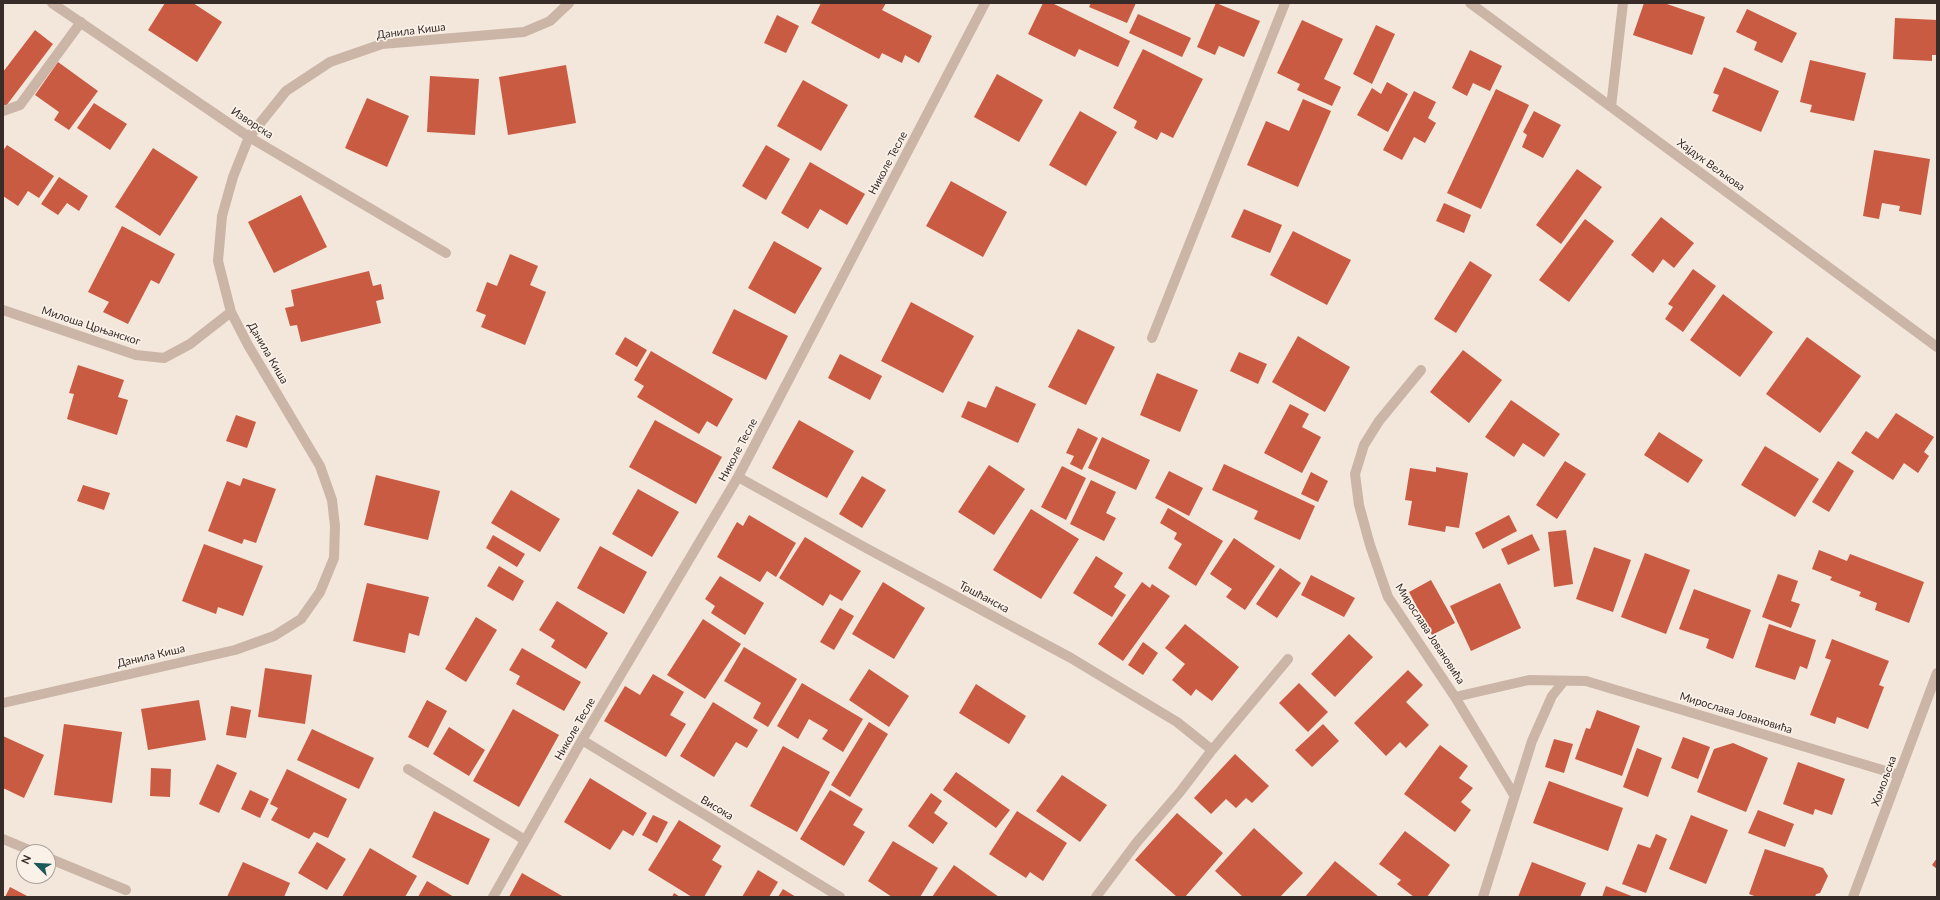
<!DOCTYPE html>
<meta charset="utf-8">
<style>
body{margin:0}
#map{position:relative;width:1940px;height:900px;overflow:hidden;background:#f3e6db;font-family:Lato,sans-serif}
canvas{display:block}
.frame{position:absolute;inset:0;border:4px solid #372c28;pointer-events:none}
.north{position:absolute;left:16px;top:844px;width:40px;height:40px;box-sizing:border-box;background:#faf1e8;border:1px solid #aca29b;border-radius:50%;rotate:294deg;font-size:11px;font-weight:700;line-height:16px;text-align:center;color:#372c28}
.north::after{content:'';display:block;margin:auto;width:14px;height:18px;background:#1c5a5a;clip-path:polygon(50% 0,100% 100%,50% 72%,0 100%)}
</style>
<div id="map">
<canvas width="1940" height="900"></canvas>
<div class="frame"></div>
<div class="north">N</div>
</div>
<script>
const c = document.querySelector('canvas').getContext('2d');
c.lineJoin = 'round';
function fill(path, color) {
  c.fillStyle = color;
  c.fill(path, 'evenodd');
}
function poly(rows) {
  const path = new Path2D();
  for (const r of rows) {
    path.moveTo(r[0], r[1]);
    for (let i = 2; i < r.length; i += 2) path.lineTo(r[i], r[i + 1]);
  }
  return path;
}
function strokePath(path, color, width, dash) {
  c.strokeStyle = color;
  c.lineWidth = width;
  c.lineCap = dash ? 'butt' : 'round';
  c.setLineDash(dash || []);
  c.stroke(path);
}
function drawText(font, color, halo, rows, align = 'center') {
  c.font = font + ' Lato,sans-serif';
  c.lineWidth = 3.5;
  c.setLineDash([]);
  c.textBaseline = 'middle';
  c.strokeStyle = halo;
  c.fillStyle = color;
  for (const [text, x, y, turn = 0] of rows) {
    c.save();
    c.translate(x, y);
    c.rotate((+turn || 0) * Math.PI / 180);
    c.textAlign = isNaN(turn) ? turn : align;
    if (halo) c.strokeText(text, 0, 0);
    c.fillText(text, 0, 0);
    c.restore();
  }
}
const building = poly([
 [165,3,193,3,222,22,197,62,148,30],
 [821,3,886,3,882,10,932,36,919,63,905,55,902,63,882,53,879,59,811,23],
 [1043,3,1052,3,1130,41,1118,67,1079,49,1075,57,1028,34],
 [1091,3,1136,3,1127,23,1089,7],
 [1216,3,1260,21,1244,57,1219,46,1215,55,1197,47],
 [1644,3,1664,3,1705,17,1692,55,1633,35],
 [1747,9,1797,33,1782,63,1754,50,1757,42,1736,32],
 [1138,14,1191,38,1182,57,1129,33],
 [777,15,799,26,786,53,764,43],
 [1895,18,1937,20,1937,55,1932,55,1932,61,1893,59],
 [1302,20,1343,39,1324,79,1341,87,1332,106,1297,90,1300,84,1277,73],
 [1376,25,1395,34,1372,84,1353,74],
 [35,30,53,44,6,106,3,104,3,72],
 [1143,49,1203,79,1173,138,1161,132,1157,140,1134,128,1137,121,1113,108],
 [1470,50,1502,66,1490,91,1473,83,1467,96,1452,88],
 [1810,60,1866,73,1854,121,1810,112,1812,105,1800,102],
 [58,62,98,91,69,130,54,120,59,112,35,95],
 [566,65,576,123,508,135,499,77],
 [1724,67,1779,91,1761,132,1712,111,1719,95,1713,93],
 [997,74,1043,100,1019,142,974,117],
 [430,76,479,79,475,135,427,132],
 [803,80,848,105,821,151,777,126],
 [1387,82,1408,94,1388,132,1357,115,1372,88,1381,94],
 [1496,89,1529,105,1481,209,1447,193],
 [1414,91,1436,102,1428,118,1436,123,1425,143,1414,137,1402,160,1383,150],
 [367,98,409,116,387,167,345,148],
 [1303,99,1331,111,1298,187,1247,165,1266,121,1289,131],
 [94,103,127,124,110,150,77,128],
 [1080,111,1117,132,1086,186,1049,165],
 [1534,111,1561,125,1543,158,1522,147,1527,135,1523,132],
 [7,145,54,176,39,198,28,191,18,206,3,196,3,151],
 [766,145,790,159,766,200,742,186],
 [153,148,198,177,160,236,115,207],
 [1874,150,1930,159,1921,215,1899,211,1900,206,1882,203,1879,219,1863,216],
 [810,162,865,194,847,225,820,209,808,229,781,213],
 [1577,169,1602,187,1561,244,1536,225],
 [59,177,88,196,79,211,67,203,58,215,41,204],
 [951,181,1007,212,983,257,926,226],
 [301,195,327,247,274,273,248,222],
 [1444,203,1471,215,1464,233,1436,221],
 [1244,209,1282,225,1270,253,1231,237],
 [1661,217,1694,243,1674,268,1663,259,1653,273,1631,255],
 [1585,219,1614,241,1569,302,1539,280],
 [122,226,175,254,159,284,151,280,128,324,103,312,109,302,88,292],
 [1293,231,1351,260,1327,305,1270,275],
 [774,241,822,268,795,314,748,288],
 [510,254,538,266,530,285,546,292,525,345,481,327,486,315,476,311,487,282,497,286],
 [1470,261,1492,275,1456,333,1434,319],
 [1693,269,1716,286,1683,332,1665,319,1673,307,1668,304],
 [369,271,373,286,381,284,384,299,376,301,381,323,301,342,297,325,290,326,285,308,294,306,291,290],
 [1723,294,1773,332,1740,377,1690,340],
 [911,302,974,336,943,393,881,361],
 [734,309,788,336,766,380,712,353],
 [1078,329,1115,347,1086,405,1048,387],
 [1298,336,1350,367,1325,412,1272,382],
 [625,337,647,350,637,367,615,354],
 [1807,337,1861,376,1820,433,1766,394],
 [1463,350,1502,380,1469,423,1430,392],
 [651,351,733,399,717,427,707,421,699,434,637,397,644,386,634,380],
 [1239,352,1267,364,1258,384,1230,371],
 [840,354,882,376,870,400,828,378],
 [78,365,124,380,118,397,128,400,117,435,67,419,74,394,69,393],
 [1157,373,1198,390,1180,432,1140,415],
 [996,386,1036,404,1018,443,961,417,968,401,986,408],
 [1511,400,1560,434,1544,457,1523,443,1514,457,1485,437],
 [1290,404,1309,414,1302,427,1321,437,1302,473,1264,453],
 [1896,413,1934,437,1924,452,1929,456,1918,473,1904,463,1893,480,1851,453,1866,431,1878,439],
 [236,415,256,422,247,448,226,441],
 [655,420,722,457,696,504,629,467],
 [799,420,854,451,827,498,772,468],
 [1078,428,1098,438,1082,470,1070,464,1074,456,1066,453],
 [1659,432,1703,460,1688,483,1644,455],
 [1102,437,1150,460,1136,490,1088,468],
 [1765,446,1819,479,1795,517,1741,485],
 [1565,461,1586,474,1557,519,1536,505],
 [1838,461,1854,471,1829,512,1812,502],
 [1224,464,1315,506,1300,540,1254,519,1258,511,1212,490],
 [989,465,1025,489,994,535,958,512],
 [1062,466,1086,478,1066,520,1041,507],
 [1436,467,1468,473,1459,528,1446,526,1445,532,1408,525,1412,501,1405,500,1410,468,1436,472],
 [1169,471,1203,488,1189,516,1155,498],
 [1311,472,1328,481,1318,502,1301,494],
 [376,475,440,491,428,540,364,525],
 [862,476,886,490,862,528,839,514],
 [243,478,276,489,256,543,244,539,242,544,208,531,227,481,240,486],
 [1091,480,1116,492,1106,513,1116,518,1104,541,1070,524],
 [83,485,110,493,104,510,77,501],
 [638,489,679,512,652,557,612,534],
 [511,490,560,519,540,552,491,523],
 [1168,508,1223,541,1196,586,1168,568,1182,544,1174,539,1177,533,1160,523],
 [1031,509,1079,539,1041,599,993,570],
 [749,515,796,543,776,577,767,571,760,582,717,557,737,522,743,526],
 [1509,515,1517,531,1483,549,1475,533],
 [1566,530,1573,584,1554,587,1548,532],
 [1532,534,1540,550,1508,565,1501,549],
 [493,535,525,554,517,567,486,548],
 [805,537,861,571,842,601,830,594,823,606,779,578],
 [1234,538,1275,566,1245,610,1226,597,1232,589,1210,574],
 [204,544,263,566,243,616,218,607,216,614,182,601],
 [600,546,647,572,624,614,577,588],
 [1594,547,1631,560,1613,612,1576,599],
 [1819,550,1847,561,1850,554,1924,582,1909,623,1875,610,1877,603,1859,596,1861,592,1830,580,1832,577,1812,569],
 [1645,553,1690,570,1666,634,1621,617],
 [1096,556,1123,573,1114,587,1126,595,1112,617,1073,593],
 [499,566,524,581,513,601,487,586],
 [1280,568,1301,583,1277,618,1256,604],
 [1778,574,1798,581,1791,601,1800,604,1791,628,1762,617],
 [1311,575,1355,598,1344,617,1301,595],
 [720,576,764,603,745,635,711,613,715,606,705,599],
 [1431,580,1455,623,1432,635,1409,592],
 [883,582,925,608,894,659,852,634],
 [1142,582,1150,588,1152,584,1170,596,1123,661,1098,644],
 [367,583,429,597,419,636,409,633,405,653,353,641],
 [1500,583,1521,628,1471,651,1450,606],
 [1694,589,1751,610,1733,659,1706,648,1709,639,1679,629],
 [557,601,608,633,586,669,551,647,555,640,539,630],
 [840,608,854,616,834,650,820,642],
 [476,617,497,630,466,682,445,669],
 [703,619,741,644,705,699,667,675],
 [1185,624,1239,667,1212,701,1196,689,1191,696,1172,680,1185,664,1165,648],
 [1769,624,1816,640,1807,669,1800,666,1795,680,1755,667],
 [1349,634,1373,657,1335,697,1311,674],
 [1832,639,1889,661,1879,685,1884,687,1868,729,1837,717,1835,724,1810,715,1831,660,1825,658],
 [1143,642,1158,653,1143,675,1128,665],
 [744,647,797,679,768,727,753,718,761,703,724,681],
 [522,648,581,682,564,711,516,684,520,676,509,670],
 [265,668,312,675,305,724,258,717],
 [869,669,909,696,889,727,849,700],
 [1408,670,1423,685,1406,702,1429,725,1406,748,1400,742,1386,756,1354,723],
 [653,674,684,692,670,715,686,724,666,757,604,721,625,686,640,695],
 [802,683,863,719,843,752,822,739,828,730,809,719,798,739,777,726],
 [1299,683,1328,712,1308,732,1279,703],
 [976,684,1026,716,1009,744,959,713],
 [199,700,206,740,148,750,141,709],
 [427,700,447,711,428,748,408,737],
 [713,702,758,730,747,748,736,742,714,777,680,756],
 [231,706,251,710,246,738,226,735],
 [513,709,559,735,519,807,473,781],
 [1597,710,1640,726,1622,776,1575,759,1586,728,1590,729],
 [869,722,888,734,850,797,831,785],
 [64,724,122,732,112,803,54,795],
 [1323,724,1339,741,1312,767,1295,750],
 [449,727,485,750,469,776,433,754],
 [312,729,374,758,359,789,297,760],
 [3,736,44,755,24,798,3,788],
 [1683,737,1710,747,1698,779,1671,768],
 [1554,739,1573,744,1564,773,1545,767],
 [1733,743,1768,758,1746,812,1697,792,1714,749],
 [1440,745,1468,766,1459,778,1473,788,1461,802,1471,810,1455,832,1404,794],
 [783,746,830,772,797,832,750,806],
 [1637,748,1662,758,1648,797,1623,787],
 [1235,754,1269,786,1252,803,1246,798,1236,808,1226,799,1211,814,1194,798],
 [1798,762,1845,779,1832,815,1815,809,1813,815,1783,804],
 [217,764,237,773,219,813,199,804],
 [151,768,171,769,170,797,150,796],
 [287,769,347,799,328,838,314,832,309,839,271,820,278,808,270,804],
 [956,772,1010,810,996,828,943,790],
 [1062,775,1107,805,1080,842,1036,811],
 [590,778,647,813,633,836,623,830,610,850,564,822],
 [1549,781,1623,808,1608,851,1533,823],
 [250,790,269,799,260,818,241,809],
 [830,790,863,809,853,825,865,832,844,866,800,839],
 [931,793,942,801,934,813,948,823,933,844,908,826],
 [1758,810,1794,824,1785,847,1748,833],
 [434,811,490,839,468,885,412,857],
 [1017,811,1067,843,1043,881,1030,872,1026,878,989,854],
 [1177,813,1223,853,1185,897,1177,897,1135,860],
 [653,815,668,822,657,843,642,835],
 [1691,815,1728,830,1706,884,1669,869],
 [679,820,721,846,712,860,722,866,704,897,692,897,648,870],
 [1254,828,1303,873,1280,897,1243,897,1215,871],
 [1405,831,1450,865,1427,897,1414,897,1397,884,1401,880,1379,864],
 [1656,834,1667,839,1646,893,1622,884,1638,844,1650,848],
 [893,841,938,868,920,897,892,897,868,881],
 [317,842,346,859,327,890,298,873],
 [370,848,417,876,405,897,342,897],
 [1765,849,1823,868,1828,876,1820,893,1816,894,1815,897,1757,897,1749,894],
 [1937,858,1937,869,1932,865],
 [1335,861,1379,897,1305,897],
 [243,862,290,883,284,897,227,897],
 [1532,862,1586,883,1580,897,1518,897],
 [954,865,999,897,932,897],
 [758,870,778,882,769,897,742,897],
 [522,873,564,897,509,897],
 [427,881,454,897,418,897],
 [1606,886,1634,897,1602,897],
 [10,887,29,897,5,897],
 [783,889,796,897,778,897],
 [674,893,680,897,672,897]
]);
const lane = poly([
 [3,111,20,105,81,22],
 [408,769,525,840]
]);
const street = poly([
 [52,3,249,137,446,253],
 [1470,3,1937,347],
 [1611,107,1623,3],
 [3,310,136,355,164,358,190,344,231,312],
 [1152,338,1285,3],
 [1421,370,1379,421,1364,445,1355,474,1359,505,1370,545,1388,597,1455,697,1529,680,1586,681,1899,775],
 [738,477,866,548,1071,658,1177,722,1212,750,1180,792,1137,842,1096,897],
 [1455,697,1514,795],
 [3,703,235,650,274,636,301,619,320,592,334,558,335,526,332,500,320,466,248,345,231,312,218,261,222,216,233,177,249,137,286,91,330,62,382,44,524,32,550,21,569,3],
 [582,740,840,897],
 [1212,750,1288,659],
 [3,839,34,852],
 [48,858,126,890],
 [493,897,582,740,738,477,985,3],
 [1483,897,1532,741,1552,696,1564,681],
 [1853,897,1937,673]
]);
const streetNames = [
 ["Данила Киша",411,31,-7],
 ["Изворска",252,123,33],
 ["Николе Тесле",888,163,-62],
 ["Хајдук Вељкова",1711,165,36],
 ["Милоша Црњанског",91,326,18],
 ["Данила Киша",268,353,60],
 ["Николе Тесле",738,450,-62],
 ["Тршћанска",984,597,28],
 ["Мирослава Јовановића",1430,634,57],
 ["Данила Киша",151,656,-13],
 ["Мирослава Јовановића",1736,713,17],
 ["Николе Тесле",575,729,-60],
 ["Хомољска",1884,781,-70],
 ["Висока",717,808,31]
];
fill(building, '#c95b43');
strokePath(lane, '#cbb5a7', 10);
strokePath(street, '#cbb5a7', 10);
drawText('11px', '#372c28', '#faf1e8', streetNames);
</script>
